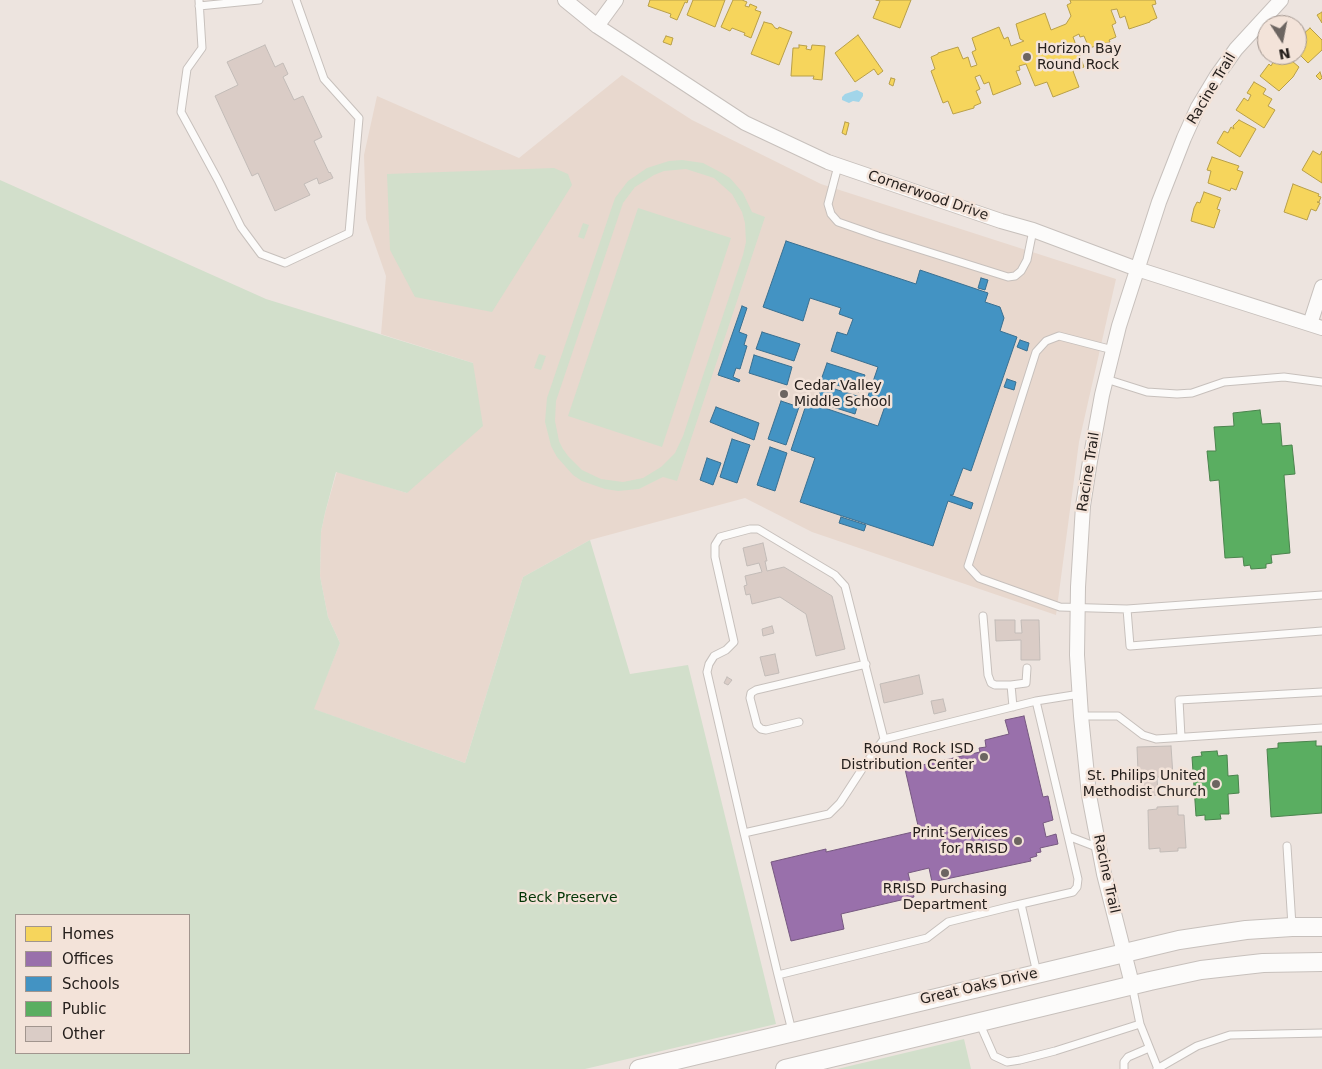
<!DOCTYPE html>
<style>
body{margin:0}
#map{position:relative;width:1322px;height:1069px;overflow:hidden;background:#ede4df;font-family:"DejaVu Sans",sans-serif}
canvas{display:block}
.legend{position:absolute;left:15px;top:914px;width:175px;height:140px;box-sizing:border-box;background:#f3e3d9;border:1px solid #a1958e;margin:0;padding:6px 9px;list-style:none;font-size:15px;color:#26201d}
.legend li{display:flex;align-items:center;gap:10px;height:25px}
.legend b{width:25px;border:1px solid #a1958e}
.north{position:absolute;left:1257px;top:15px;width:50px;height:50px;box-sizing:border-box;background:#f3e3d9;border:1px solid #a1958e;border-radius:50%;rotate:169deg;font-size:14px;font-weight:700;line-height:20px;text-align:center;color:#26201d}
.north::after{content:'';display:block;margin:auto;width:18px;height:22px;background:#6c6561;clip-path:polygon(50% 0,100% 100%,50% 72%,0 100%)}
</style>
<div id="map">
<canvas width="1322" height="1069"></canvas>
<ul class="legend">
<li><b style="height:14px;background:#f6d55c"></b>Homes</li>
<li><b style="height:14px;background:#9970ab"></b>Offices</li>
<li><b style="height:14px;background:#4393c3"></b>Schools</li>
<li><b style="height:14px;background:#5aae61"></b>Public</li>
<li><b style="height:14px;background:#daccc6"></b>Other</li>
</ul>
<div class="north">N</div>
</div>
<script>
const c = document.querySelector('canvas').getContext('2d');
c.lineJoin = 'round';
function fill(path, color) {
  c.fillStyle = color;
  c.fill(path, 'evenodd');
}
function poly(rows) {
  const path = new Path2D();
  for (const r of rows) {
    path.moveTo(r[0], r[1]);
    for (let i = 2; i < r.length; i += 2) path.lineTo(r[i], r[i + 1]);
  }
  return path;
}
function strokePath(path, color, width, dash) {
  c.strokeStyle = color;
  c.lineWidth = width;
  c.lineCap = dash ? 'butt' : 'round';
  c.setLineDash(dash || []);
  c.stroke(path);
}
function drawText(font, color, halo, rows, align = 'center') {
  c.font = font + ' "DejaVu Sans",sans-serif';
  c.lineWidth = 5;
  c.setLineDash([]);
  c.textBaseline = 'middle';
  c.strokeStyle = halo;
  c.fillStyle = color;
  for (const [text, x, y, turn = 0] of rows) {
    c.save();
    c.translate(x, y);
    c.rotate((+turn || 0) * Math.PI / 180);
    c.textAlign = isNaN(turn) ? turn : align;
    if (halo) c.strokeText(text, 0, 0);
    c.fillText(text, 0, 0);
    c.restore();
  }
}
const built = poly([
 [622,75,692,120,821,184,1116,279,1079,442,1056,615,812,532,745,498,590,540,523,577,465,763,313,709,340,643,328,617,320,576,321,532,325,513,337,471,407,493,473,363,381,334,386,276,366,219,364,155,377,96,519,158]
]);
const green = poly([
 [682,160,703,163,722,173,730,178,743,193,752,212,765,217,677,481,663,477,639,489,618,491,605,489,582,481,573,475,557,457,551,446,545,422,547,398,615,198,628,181,647,168,669,161],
 [686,169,714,178,732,194,742,212,745,223,746,242,743,255,683,436,675,453,661,467,643,478,623,482,601,479,582,470,568,456,563,449,559,441,555,421,556,401,623,203,635,187,654,175,664,171],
 [554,168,568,174,572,185,492,312,415,297,390,250,387,174],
 [0,180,266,299,473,363,483,426,407,493,336,472,325,513,321,532,320,576,328,617,340,643,314,709,465,763,523,577,590,540,630,674,688,665,776,1024,585,1069,0,1069],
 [16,915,189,915,189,1053,16,1053],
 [638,208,731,238,662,447,568,416],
 [583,223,589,225,584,239,578,237],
 [539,354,546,356,541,370,534,368],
 [964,1039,971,1069,837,1069]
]);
const water = poly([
 [857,90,863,93,863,96,859,102,853,101,849,103,842,100,842,97,845,94]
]);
const homes = poly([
 [650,0,688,0,687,3,685,2,677,20,670,17,671,14,648,6,650,0],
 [693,0,725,0,715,27,687,15,693,0],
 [733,0,742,0,747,2,745,6,749,7,750,4,757,7,755,10,761,12,751,38,744,35,745,33,732,28,730,31,721,27,733,0],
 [876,0,911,0,900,28,873,18,880,1,876,0],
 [1070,0,1155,0,1156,4,1152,5,1157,18,1150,21,1150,22,1129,29,1125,16,1120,18,1117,9,1111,10,1116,23,1112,25,1116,37,1109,40,1110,42,1089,48,1084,36,1080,37,1079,34,1073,37,1084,67,1073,71,1079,87,1053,97,1047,82,1035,86,1026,64,1019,66,1020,70,1016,71,1021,84,993,95,989,82,984,84,980,75,975,77,980,89,976,91,981,103,974,106,974,108,953,114,948,101,943,103,931,71,935,69,931,57,938,54,938,53,958,47,963,59,968,57,971,67,977,65,972,52,976,50,972,38,999,27,1004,39,1008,37,1011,46,1024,41,1020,39,1016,24,1045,13,1051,30,1066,24,1071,16,1067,5,1071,3,1070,0],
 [1322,12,1322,23,1317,15,1322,12],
 [764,22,772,24,775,28,778,29,779,27,792,32,779,65,751,54,764,22],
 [1310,28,1322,40,1322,50,1308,63,1297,52,1297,32,1301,36,1310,28],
 [858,35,883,71,878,75,874,69,855,82,835,53,858,35],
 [666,36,673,38,671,45,663,42,666,36],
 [799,45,807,46,806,49,811,50,812,45,825,46,822,80,813,79,814,76,791,76,793,48,799,48,799,45],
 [1277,55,1285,55,1299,67,1293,77,1279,91,1260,76,1269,64,1271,66,1277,55],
 [1320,72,1322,78,1320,80,1316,76,1320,72],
 [891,78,895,79,893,86,889,84,891,78],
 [1254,82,1266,89,1263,94,1272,99,1268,106,1275,110,1264,128,1236,110,1244,98,1248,101,1251,95,1247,93,1254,82],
 [1239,120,1256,129,1240,157,1217,143,1224,131,1228,133,1231,127,1234,129,1233,126,1239,120],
 [845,122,849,123,846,135,842,133,845,122],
 [1313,151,1320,155,1322,151,1322,183,1302,170,1313,151],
 [1212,157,1239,166,1237,170,1243,172,1236,190,1231,188,1230,191,1208,183,1211,171,1207,170,1212,157],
 [1293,184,1319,194,1318,196,1321,197,1319,202,1317,202,1320,203,1316,211,1311,209,1307,220,1284,212,1293,184],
 [1204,192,1221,198,1217,209,1220,210,1214,228,1191,221,1194,208,1197,202,1200,203,1204,192]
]);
const offices = poly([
 [1024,716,1043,797,1048,796,1053,820,1043,823,1046,837,1056,834,1058,844,1040,848,1041,852,1036,853,1037,856,1030,858,1031,861,932,882,929,868,908,873,914,897,841,914,844,929,791,941,771,862,826,849,826,852,917,831,919,830,905,769,980,752,979,748,986,747,985,740,1009,734,1005,720,1024,716]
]);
const schools = poly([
 [786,241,916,284,920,270,988,293,985,302,1000,307,1004,318,1000,331,1017,337,971,471,963,468,953,495,950,495,973,503,971,509,948,501,933,546,800,502,815,458,791,450,807,402,878,426,885,406,867,399,878,367,831,351,837,332,847,335,853,319,839,314,841,308,810,298,803,321,763,307,786,241],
 [981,278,988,280,985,290,978,288,981,278],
 [742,306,747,308,739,332,747,335,744,345,747,346,740,369,736,368,733,377,740,380,739,382,718,375,742,306],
 [762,332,800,344,794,361,756,349,762,332],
 [1020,340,1029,343,1027,351,1017,347,1020,340],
 [754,355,792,367,787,385,749,373,754,355],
 [827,363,865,375,859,392,821,380,827,363],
 [1007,379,1016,382,1014,390,1004,387,1007,379],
 [822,385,860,397,855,414,817,402,822,385],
 [781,401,799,407,786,445,768,439,781,401],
 [716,407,759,423,754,440,710,422,716,407],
 [732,439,750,445,737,483,720,477,732,439],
 [770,447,787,453,775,491,757,485,770,447],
 [707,458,721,463,713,485,700,480,707,458],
 [841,517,866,525,864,531,839,523,841,517]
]);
const public = poly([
 [1260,410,1262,424,1280,423,1282,446,1292,445,1295,474,1284,475,1290,553,1271,555,1272,563,1266,564,1266,568,1251,569,1250,565,1244,566,1243,557,1225,558,1219,480,1210,481,1207,451,1216,451,1214,427,1234,426,1233,413,1260,410],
 [1316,741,1316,746,1322,746,1322,813,1271,817,1267,749,1278,748,1278,743,1316,741],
 [1217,751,1218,756,1227,755,1228,776,1238,775,1239,793,1228,794,1229,814,1220,814,1221,819,1205,820,1205,815,1196,816,1192,757,1202,756,1201,752,1217,751]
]);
const building = poly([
 [265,45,275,67,283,63,288,74,283,77,294,100,303,96,322,137,314,141,329,173,330,172,333,178,319,184,317,178,304,184,310,195,275,211,258,173,252,176,215,96,238,85,227,62,265,45],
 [763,543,767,561,765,561,767,571,784,567,832,596,845,649,816,656,806,614,780,597,752,604,750,594,746,595,744,586,747,585,745,576,762,572,759,563,747,566,743,548,763,543],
 [995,620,1015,620,1015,633,1022,633,1021,620,1039,620,1040,660,1021,660,1021,640,996,641,995,620],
 [772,626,774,633,763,636,762,629,772,626],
 [775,654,779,673,765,676,760,657,775,654],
 [919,675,923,694,884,703,880,684,919,675],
 [727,677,732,680,728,685,724,683,727,677],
 [943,699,946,711,934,714,931,701,943,699],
 [1171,746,1173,776,1157,777,1158,795,1139,796,1137,747,1171,746],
 [1178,806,1178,815,1184,815,1186,848,1178,848,1178,851,1160,852,1160,848,1149,849,1148,810,1157,809,1157,807,1178,806]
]);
const service = poly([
 [199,0,202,48,187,69,181,112,218,180,241,227,261,254,285,263,349,233,359,118,324,79,296,0],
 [199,6,259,0],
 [838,166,828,204,831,214,838,222,878,236,1008,277,1015,276,1021,271,1027,260,1033,230],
 [1113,350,1059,336,1046,341,1036,352,968,566,979,578,1060,607,1127,609,1130,646,1322,631],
 [1106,379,1147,392,1177,394,1192,393,1224,382,1284,377,1322,382],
 [1127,609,1322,595],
 [983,616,988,675,991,683,995,685,1011,685,1013,707],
 [1011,685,1026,683,1027,668],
 [1080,694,1036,701,1068,836,1099,848],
 [1081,716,1118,716,1143,735,1156,739,1322,728],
 [799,722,766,730,761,729,757,725,750,698,751,693,756,690,866,664],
 [1181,737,1179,700,1322,692],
 [744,833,707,672,709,664,714,656,726,650,734,642,715,557,715,545,720,537,750,529,758,529,835,575,845,586,884,739],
 [1287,846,1292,926],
 [1021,904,1073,892,1077,887,1078,879,1068,836],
 [778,975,744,833,829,814,840,803,866,763,884,739,1036,701],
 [1132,985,1140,1024,1158,1069],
 [979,1022,994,1056,1007,1062,1020,1060,1055,1051,1140,1024],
 [792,1031,778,975,927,938,948,922,1008,907,1021,904,1037,973],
 [1124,1069,1124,1062,1128,1057,1149,1048],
 [1157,1069,1197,1046,1230,1035,1322,1033]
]);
const minor = poly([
 [565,0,597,26,745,123,828,162,1001,221,1033,230,1137,269,1322,328],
 [597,26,616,0],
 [1310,324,1322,287],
 [1132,984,1104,874,1089,795,1081,716,1077,655,1078,587,1083,506,1090,461,1102,395,1119,326,1159,202,1184,138,1198,107,1216,77,1236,49,1281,0]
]);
const tertiary = poly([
 [639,1069,1179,940,1246,930,1292,927,1322,927],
 [785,1069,1150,981,1201,970,1263,963,1322,962]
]);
const markers = [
 [1027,57,5,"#6c6561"],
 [784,394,5,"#6c6561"],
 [984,757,5,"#6c6561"],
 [1216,784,5,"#6c6561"],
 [1018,841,5,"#6c6561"],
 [945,873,5,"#6c6561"]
];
const poiNames = [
 ["Horizon Bay",1037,49,"left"],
 ["Round Rock",1037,65,"left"],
 ["Cedar Valley",794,386,"left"],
 ["Middle School",794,402,"left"],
 ["Round Rock ISD",974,749],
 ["Distribution Center",974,765],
 ["St. Philips United",1206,776],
 ["Methodist Church",1206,792],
 ["Print Services",1008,833],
 ["for RRISD",1008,849],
 ["RRISD Purchasing",945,889,"center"],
 ["Department",945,905,"center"]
];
const streetNames = [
 ["Racine Trail",1212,89,-59],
 ["Cornerwood Drive",928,196,19],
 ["Racine Trail",1089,472,-81],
 ["Racine Trail",1106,874,78],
 ["Great Oaks Drive",979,987,-13]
];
const parkNames = [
 ["Beck Preserve",568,898]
];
fill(built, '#e8d8ce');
fill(green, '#d2dfcb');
fill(water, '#a2d5e9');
fill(homes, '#f6d55c');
strokePath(homes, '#b89f49', 1);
fill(offices, '#9970ab');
strokePath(offices, '#765880', 1);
fill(schools, '#4393c3');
strokePath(schools, '#3a7091', 1);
fill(public, '#5aae61');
strokePath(public, '#4a834d', 1);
fill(building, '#daccc6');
strokePath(building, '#c2bbb7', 1);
strokePath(service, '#c7c0bc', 9);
strokePath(minor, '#c7c0bc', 16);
strokePath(tertiary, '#c7c0bc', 20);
strokePath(service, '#fcfbfa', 7);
strokePath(minor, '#fcfbfa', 14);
strokePath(tertiary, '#fcfbfa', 18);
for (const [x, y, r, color] of markers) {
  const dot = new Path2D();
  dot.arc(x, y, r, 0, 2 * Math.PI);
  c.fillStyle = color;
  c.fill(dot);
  strokePath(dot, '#f3e3d9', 2);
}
drawText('14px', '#26201d', '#f3e3d9', poiNames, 'right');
drawText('14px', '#26201d', '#f3e3d9', streetNames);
drawText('14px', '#003404', '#f3e3d9', parkNames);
</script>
